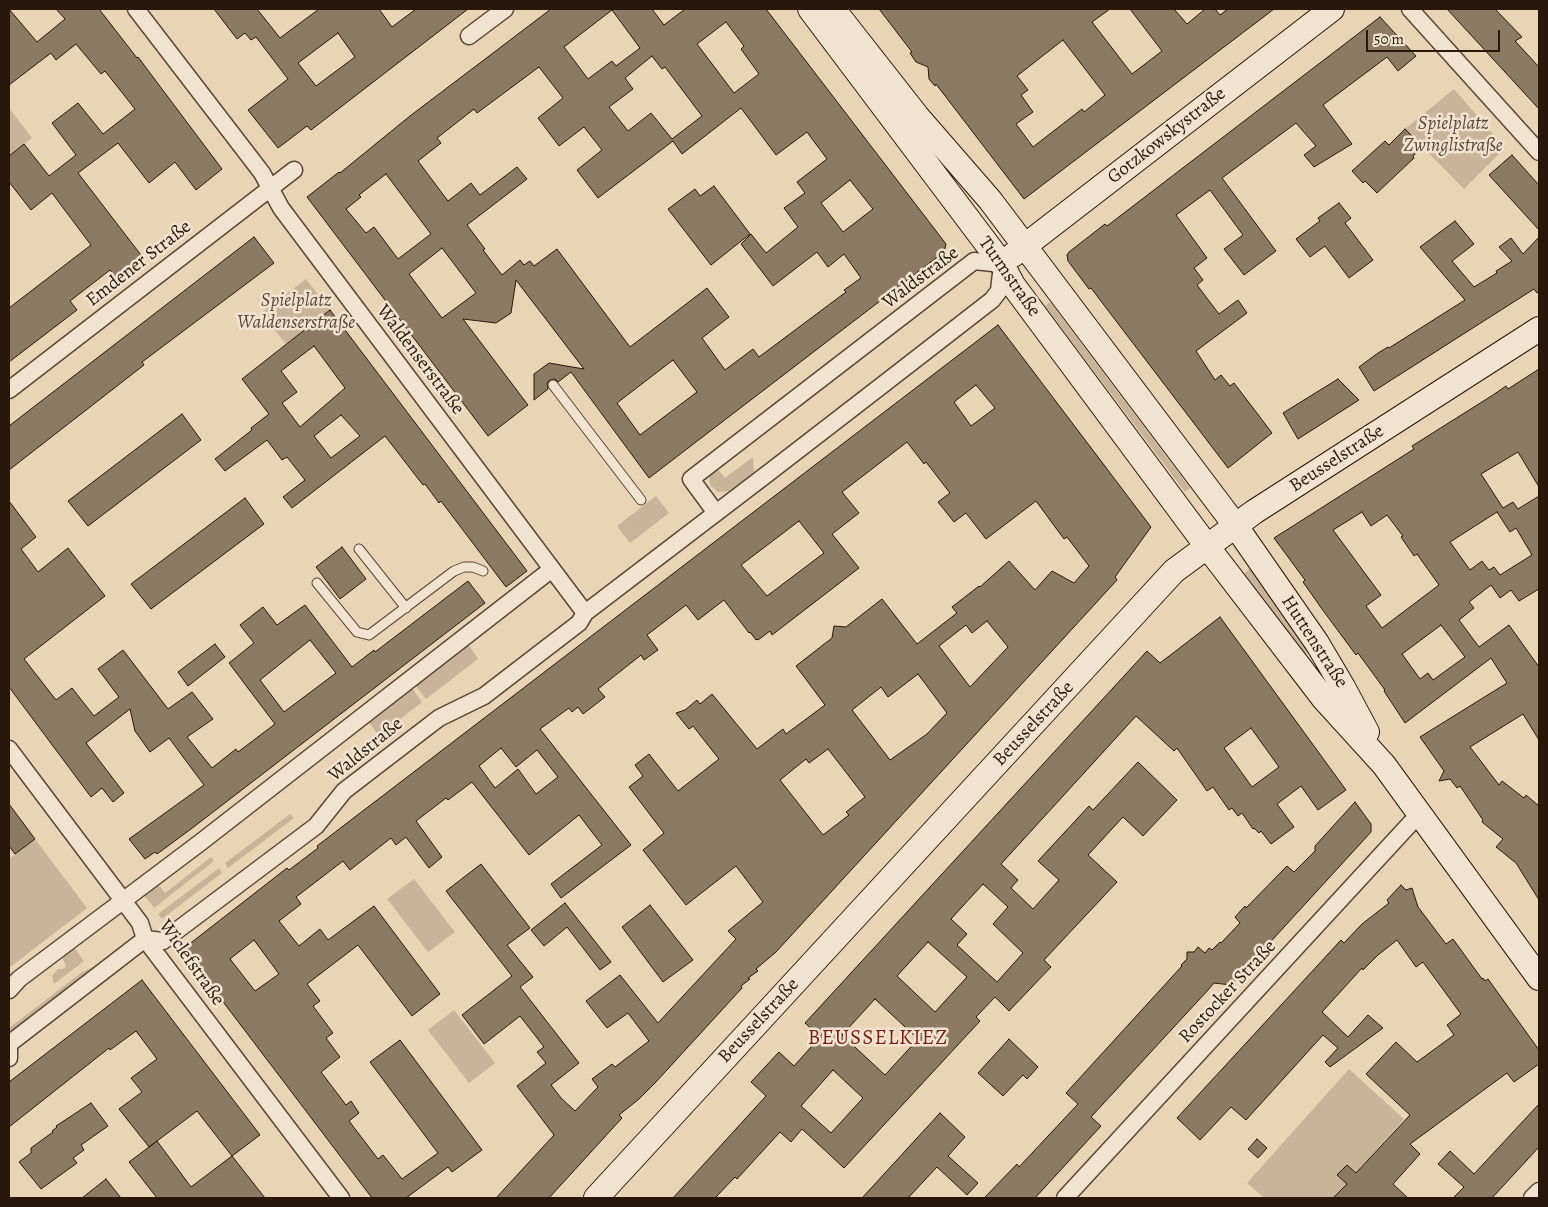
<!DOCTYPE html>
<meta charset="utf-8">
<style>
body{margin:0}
#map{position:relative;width:1548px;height:1207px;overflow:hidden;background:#ead4b6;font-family:Alegreya,serif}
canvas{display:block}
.frame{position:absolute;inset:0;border:10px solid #291809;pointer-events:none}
.scale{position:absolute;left:1366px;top:30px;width:134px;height:22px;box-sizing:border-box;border:2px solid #291809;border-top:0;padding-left:6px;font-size:15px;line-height:18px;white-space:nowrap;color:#291809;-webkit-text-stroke:4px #f1e3d0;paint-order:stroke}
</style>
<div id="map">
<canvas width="1548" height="1207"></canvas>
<div class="frame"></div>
<div class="scale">50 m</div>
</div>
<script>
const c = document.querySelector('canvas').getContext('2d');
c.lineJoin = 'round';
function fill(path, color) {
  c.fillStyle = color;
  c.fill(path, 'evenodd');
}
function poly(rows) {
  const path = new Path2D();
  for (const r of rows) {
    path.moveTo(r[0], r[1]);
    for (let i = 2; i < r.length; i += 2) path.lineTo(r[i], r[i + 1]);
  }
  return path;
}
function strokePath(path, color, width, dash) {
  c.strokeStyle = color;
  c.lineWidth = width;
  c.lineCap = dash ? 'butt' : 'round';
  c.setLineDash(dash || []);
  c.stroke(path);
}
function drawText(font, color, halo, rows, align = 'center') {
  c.font = font + ' Alegreya,serif';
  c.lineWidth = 5;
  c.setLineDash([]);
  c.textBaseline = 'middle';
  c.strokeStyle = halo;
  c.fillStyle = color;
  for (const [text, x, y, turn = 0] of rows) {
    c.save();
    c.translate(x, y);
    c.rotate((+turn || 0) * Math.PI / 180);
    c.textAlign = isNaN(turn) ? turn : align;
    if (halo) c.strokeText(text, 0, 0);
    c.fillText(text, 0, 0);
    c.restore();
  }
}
const green = poly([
 [1454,89,1505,148,1464,189,1405,129],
 [9,108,32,138,9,156],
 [306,279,330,310,286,344,261,313],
 [1050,302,1190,488,1185,492,1045,306],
 [753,457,754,472,729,491,718,492,710,485,709,475,716,467,725,478],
 [656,496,669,513,630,543,617,526],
 [1250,568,1308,650,1305,656,1244,574],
 [468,644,478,659,426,699,415,685],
 [411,687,422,702,379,736,368,721],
 [290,814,294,818,228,868,225,863],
 [35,839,87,908,9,968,9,859],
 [211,857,214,861,154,908,144,895,158,884,165,893],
 [219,868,222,873,162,919,158,914],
 [414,879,455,932,428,952,387,899],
 [72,945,84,961,54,984,52,976,58,969,63,969,66,966,63,959,59,955],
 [95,966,97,970,9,1037,9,1028,82,972],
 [454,1010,495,1063,469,1083,428,1030],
 [1349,1069,1404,1119,1356,1173,1347,1165,1337,1175,1347,1184,1333,1198,1264,1198,1247,1183]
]);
const building = poly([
 [9,9,37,42,65,19,56,9,99,9,137,58,138,57,222,169,196,190,175,162,149,183,118,143,78,173,144,259,117,279,110,270,70,301,77,310,9,362,9,308,91,245,52,193,31,210,9,182,9,156,24,144,49,176,76,155,52,123,78,103,103,134,135,109,105,71,101,74,76,44,56,60,51,53,9,85,9,9],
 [214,9,257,9,280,38,319,9,379,9,392,27,416,9,468,9,311,130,307,126,278,148,248,110,288,79,256,37,251,40,245,33,237,39,214,9],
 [338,33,355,57,316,86,298,63,338,33],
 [551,9,652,9,664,25,685,9,766,9,946,244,944,252,649,478,571,372,558,382,555,379,550,380,547,383,548,389,534,400,534,374,549,363,584,369,516,280,511,313,496,323,463,319,528,405,488,436,307,197,339,172,340,173,410,116,551,9],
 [612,10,640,48,616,66,612,61,588,79,564,47,612,10],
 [726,22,744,46,741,49,759,74,734,93,697,44,726,22],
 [652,56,662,69,665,67,702,116,672,139,651,113,628,131,609,107,633,89,625,78,652,56],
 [539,67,563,98,538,118,559,146,584,127,602,150,577,170,598,198,673,141,682,154,741,108,776,155,807,132,827,159,797,182,805,193,784,208,798,227,766,253,751,234,741,244,773,286,817,252,828,267,844,254,861,278,844,290,846,292,759,357,753,349,725,370,702,338,729,317,707,288,630,347,557,249,534,266,530,261,524,265,520,260,502,275,483,250,485,249,467,225,527,179,517,167,480,195,471,183,448,201,418,161,441,143,437,138,474,109,477,113,539,67],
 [386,174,431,234,398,259,374,227,366,233,346,209,361,197,359,195,386,174],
 [850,180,873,209,843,232,821,203,850,180],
 [442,248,476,293,442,318,409,274,442,248],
 [673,360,697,392,640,435,617,403,673,360],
 [879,9,1110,9,1092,22,1132,74,1162,51,1130,9,1174,9,1187,24,1205,9,1215,9,1220,15,1228,9,1274,9,1024,199,936,84,935,86,929,79,928,67,916,62,910,53,912,52,879,9],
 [1063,40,1105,95,1084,112,1082,109,1033,147,1016,124,1033,112,1021,95,1028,90,1017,76,1063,40],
 [1447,9,1495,9,1522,37,1515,41,1539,67,1539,109,1447,9],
 [1380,17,1416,56,1398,71,1387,57,1323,105,1352,144,1314,167,1304,155,1316,146,1296,123,1222,178,1276,251,1244,275,1224,249,1243,235,1210,190,1176,215,1207,258,1194,268,1203,280,1197,285,1219,314,1238,300,1247,313,1196,351,1215,380,1221,375,1230,386,1234,383,1272,433,1228,468,1091,288,1089,289,1068,261,1067,255,1069,252,1105,224,1107,226,1380,17],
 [1405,129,1423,147,1413,156,1414,158,1377,193,1365,181,1363,183,1352,171,1385,141,1389,145,1405,129],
 [1512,155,1539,185,1539,230,1489,175,1512,155],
 [714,186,750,234,711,265,668,209,695,189,700,196,714,186],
 [1339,203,1351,218,1345,223,1373,260,1349,278,1325,246,1310,257,1296,239,1320,221,1318,218,1339,203],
 [1455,221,1474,244,1452,261,1474,287,1497,273,1496,271,1512,261,1499,247,1511,238,1523,254,1539,237,1539,291,1537,293,1534,289,1374,391,1359,367,1378,353,1388,347,1389,348,1465,300,1420,247,1455,221],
 [254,237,274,263,142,362,144,365,9,470,9,426,254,237],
 [330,310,527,571,506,587,441,501,439,503,425,484,423,485,385,436,292,508,283,497,305,480,287,457,282,460,267,440,225,471,215,459,252,430,251,428,269,414,242,379,330,310],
 [314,346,345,388,300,427,282,403,297,392,281,371,314,346],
 [341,415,360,436,331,458,314,436,341,415],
 [998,325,1151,527,1115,577,1117,580,776,952,756,969,758,971,748,978,750,979,741,986,742,988,655,1083,639,1099,619,1115,622,1118,549,1198,496,1198,554,1135,517,1086,546,1063,537,1052,544,1047,520,1016,484,1044,462,1015,512,976,446,891,481,864,530,928,507,945,533,977,520,987,579,1063,551,1085,561,1098,575,1111,598,1087,592,1079,612,1064,615,1067,649,1041,628,1013,607,1028,586,1001,620,975,658,1023,736,939,728,931,763,902,736,866,686,905,643,850,664,833,629,787,643,776,635,765,649,754,678,791,719,759,693,726,689,729,676,713,685,710,697,700,700,704,712,694,757,749,783,729,786,734,825,705,796,666,832,638,834,626,846,627,882,599,917,644,957,613,952,607,979,586,980,587,1009,561,1035,590,1052,571,1074,583,1089,566,1067,537,1064,539,1036,501,986,539,966,513,954,522,938,502,950,493,926,462,924,464,907,442,842,492,859,513,832,534,859,568,772,635,770,631,758,640,757,639,756,640,750,632,749,633,724,600,698,620,686,605,647,635,658,650,644,660,641,655,598,689,605,697,583,714,578,707,572,712,569,708,540,729,631,845,561,898,551,884,602,845,579,815,529,855,472,782,448,800,446,798,416,821,442,857,429,868,406,837,396,845,391,838,350,870,343,861,296,897,301,904,279,921,299,946,320,929,328,940,374,906,440,994,412,1016,358,945,307,984,320,1001,313,1006,333,1033,326,1038,340,1057,321,1072,346,1105,351,1101,359,1113,349,1121,378,1159,383,1155,402,1179,438,1153,370,1062,400,1040,482,1150,452,1172,448,1167,406,1198,372,1198,183,949,287,868,289,870,318,848,317,846,998,325],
 [976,385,995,408,971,426,954,402,976,385],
 [799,521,824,553,767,596,741,565,799,521],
 [987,621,1008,647,970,687,939,646,966,625,972,633,987,621],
 [918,674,947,713,927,734,890,760,852,710,881,687,888,697,918,674],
 [501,748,516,767,537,750,558,777,536,794,518,769,495,788,479,766,501,748],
 [828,749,865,797,846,812,849,815,823,835,780,780,806,759,809,763,828,749],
 [254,940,279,974,255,991,230,959,254,940],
 [1539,369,1539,487,1518,452,1481,474,1503,508,1513,502,1518,509,1539,496,1539,589,1519,601,1511,590,1500,598,1491,585,1469,602,1474,608,1459,620,1479,647,1509,625,1539,667,1539,740,1523,714,1470,747,1499,785,1502,781,1524,798,1526,795,1539,806,1539,900,1516,863,1496,847,1503,839,1482,822,1483,820,1460,786,1457,788,1450,779,1439,781,1444,771,1420,737,1507,683,1491,658,1405,723,1384,691,1385,690,1358,653,1356,655,1322,609,1303,582,1305,580,1274,538,1414,449,1412,446,1493,395,1506,386,1508,389,1539,369],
 [1362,512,1371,526,1387,515,1403,536,1401,537,1414,556,1417,554,1439,585,1382,628,1366,606,1381,595,1333,530,1362,512],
 [1497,512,1510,532,1516,528,1532,555,1500,575,1494,567,1489,570,1482,561,1470,570,1450,542,1497,512],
 [1441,625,1465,657,1433,680,1428,673,1420,679,1402,654,1441,625],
 [1338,379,1359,400,1298,439,1283,413,1338,379],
 [182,414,201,440,88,526,68,501,182,414],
 [245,498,264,524,151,609,131,584,245,498],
 [9,501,36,537,21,549,38,572,68,548,105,596,24,659,56,700,72,688,94,716,119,697,98,669,123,650,168,709,192,692,213,719,187,737,212,768,236,749,238,752,275,724,229,663,254,643,240,625,263,607,277,625,305,605,352,667,374,650,375,652,468,581,485,603,191,829,157,854,155,852,145,859,129,839,204,785,169,738,150,752,135,731,130,709,86,743,124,793,113,802,102,788,91,797,9,687,9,501],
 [310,640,336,673,284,712,260,680,310,640],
 [342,547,366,579,340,599,316,567,342,547],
 [1220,617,1346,790,1318,810,1301,786,1277,804,1294,827,1271,844,1261,831,1259,833,1254,828,1253,829,1242,813,1238,816,1232,808,1229,810,1213,787,1207,791,1177,748,1174,751,1136,716,1001,864,1018,880,1011,888,1033,909,1059,880,1038,861,1089,806,1093,810,1138,762,1177,800,1143,836,1123,817,1088,855,1117,882,1044,960,1051,967,1009,1011,995,997,976,1017,980,1021,844,1168,802,1129,791,1142,780,1132,737,1179,735,1177,715,1198,673,1198,766,1096,751,1082,779,1052,794,1066,820,1037,805,1023,1147,651,1160,663,1220,617],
 [1251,728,1279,767,1252,787,1224,748,1251,728],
 [983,884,1008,907,993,924,1023,953,997,982,957,945,967,934,951,919,983,884],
 [928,942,967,977,935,1012,897,976,928,942],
 [875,999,918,1039,885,1075,842,1035,875,999],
 [833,1070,863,1098,831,1133,801,1106,833,1070],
 [215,644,225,657,188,686,178,672,215,644],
 [1355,802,1371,824,1371,832,1231,985,1214,983,1208,990,1091,1117,1101,1126,1035,1198,984,1198,1017,1164,1019,1167,1078,1104,1066,1093,1182,966,1181,965,1187,959,1187,952,1194,952,1198,947,1205,953,1209,948,1212,950,1220,942,1221,943,1240,923,1235,917,1245,906,1246,908,1287,866,1294,872,1315,851,1315,846,1355,802],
 [9,804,35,839,15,854,9,846,9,804],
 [1401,885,1406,890,1412,888,1418,907,1446,944,1453,939,1482,979,1483,978,1485,981,1488,979,1539,1050,1539,1064,1514,1082,1507,1073,1410,1144,1420,1154,1393,1184,1408,1198,1333,1198,1347,1184,1337,1175,1347,1165,1356,1173,1410,1115,1366,1074,1396,1042,1417,1062,1454,1035,1447,1025,1461,1014,1423,962,1416,967,1397,940,1378,955,1363,970,1362,968,1322,1012,1348,1037,1368,1015,1383,1028,1330,1067,1325,1062,1338,1048,1323,1035,1246,1120,1231,1107,1200,1140,1177,1118,1341,940,1344,943,1362,924,1389,903,1387,900,1401,885],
 [565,903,611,962,600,970,567,927,544,946,531,930,565,903],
 [650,905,693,960,663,982,622,927,650,905],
 [142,980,260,1135,232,1156,265,1198,157,1198,129,1162,157,1141,191,1187,232,1156,197,1111,149,1147,119,1109,142,1092,131,1078,157,1059,136,1031,110,1050,109,1048,9,1127,9,1082,142,980],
 [1009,1039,1038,1067,1027,1079,1023,1075,1003,1096,978,1073,1009,1039],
 [91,1103,108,1126,81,1145,84,1150,73,1158,77,1163,41,1189,19,1162,31,1153,31,1148,53,1132,52,1131,57,1127,56,1126,91,1103],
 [1539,1104,1539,1147,1492,1198,1453,1198,1464,1187,1438,1164,1450,1151,1474,1174,1539,1104],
 [940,1113,965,1137,948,1156,978,1183,967,1195,937,1167,908,1198,862,1198,940,1113],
 [1257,1139,1267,1148,1258,1158,1248,1149,1257,1139],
 [106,1179,121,1198,82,1198,106,1179]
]);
const lane = poly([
 [553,385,641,500],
 [359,549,406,608],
 [317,583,357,632,369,635,454,571,464,567,473,567,483,571]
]);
const street = poly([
 [136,9,262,173,281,208,585,613],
 [1410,9,1539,152],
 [469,36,505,9],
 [9,390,294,170],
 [9,749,140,923,145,939,341,1198],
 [9,990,19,979,201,842,552,569],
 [9,1058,9,1044,145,939,163,941,316,826,344,791,439,718,484,696,579,623,585,613,771,471,885,383,992,300,999,291,1002,264,974,261,691,479,716,513],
 [1065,1198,1420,813],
 [1532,1198,1539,1191]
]);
const secondary = poly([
 [810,9,1002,264,1013,285,1206,545,1324,699,1384,765,1539,978],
 [833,9,917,116,990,200,1235,525,1317,643,1343,687,1367,732],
 [1013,255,1332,9],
 [596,1198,1174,571,1254,512,1539,329]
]);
const parkNames = [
 ["Spielplatz",1453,124],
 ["Zwinglistraße",1453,146],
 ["Spielplatz",296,301],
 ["Waldenserstraße",296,323]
];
const streetNames = [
 ["Gotzkowskystraße",1167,136,-38],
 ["Emdener Straße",139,264,-38],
 ["Turmstraße",1009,277,55],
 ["Waldstraße",921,278,-37],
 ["Waldenserstraße",420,360,53],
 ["Beusselstraße",1337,459,-33],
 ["Huttenstraße",1314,642,57],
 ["Beusselstraße",1034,724,-47],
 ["Waldstraße",366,750,-39],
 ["Wiclefstraße",191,963,55],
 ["Rostocker Straße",1228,992,-47],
 ["Beusselstraße",759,1021,-47]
];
const quarterNames = [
 ["BEUSSELKIEZ",878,1039]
];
fill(green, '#c9b499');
fill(building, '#8d7a63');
strokePath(building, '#291809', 1);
strokePath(lane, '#594734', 11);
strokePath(street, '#594734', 19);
strokePath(secondary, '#291809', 26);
strokePath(lane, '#f1e3d0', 9);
strokePath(street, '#f1e3d0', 16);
strokePath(secondary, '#f1e3d0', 24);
drawText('italic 19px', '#594734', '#f1e3d0', parkNames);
drawText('19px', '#291809', '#f1e3d0', streetNames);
c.letterSpacing = '1px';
drawText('21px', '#7a1f14', '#f1e3d0', quarterNames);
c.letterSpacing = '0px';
</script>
